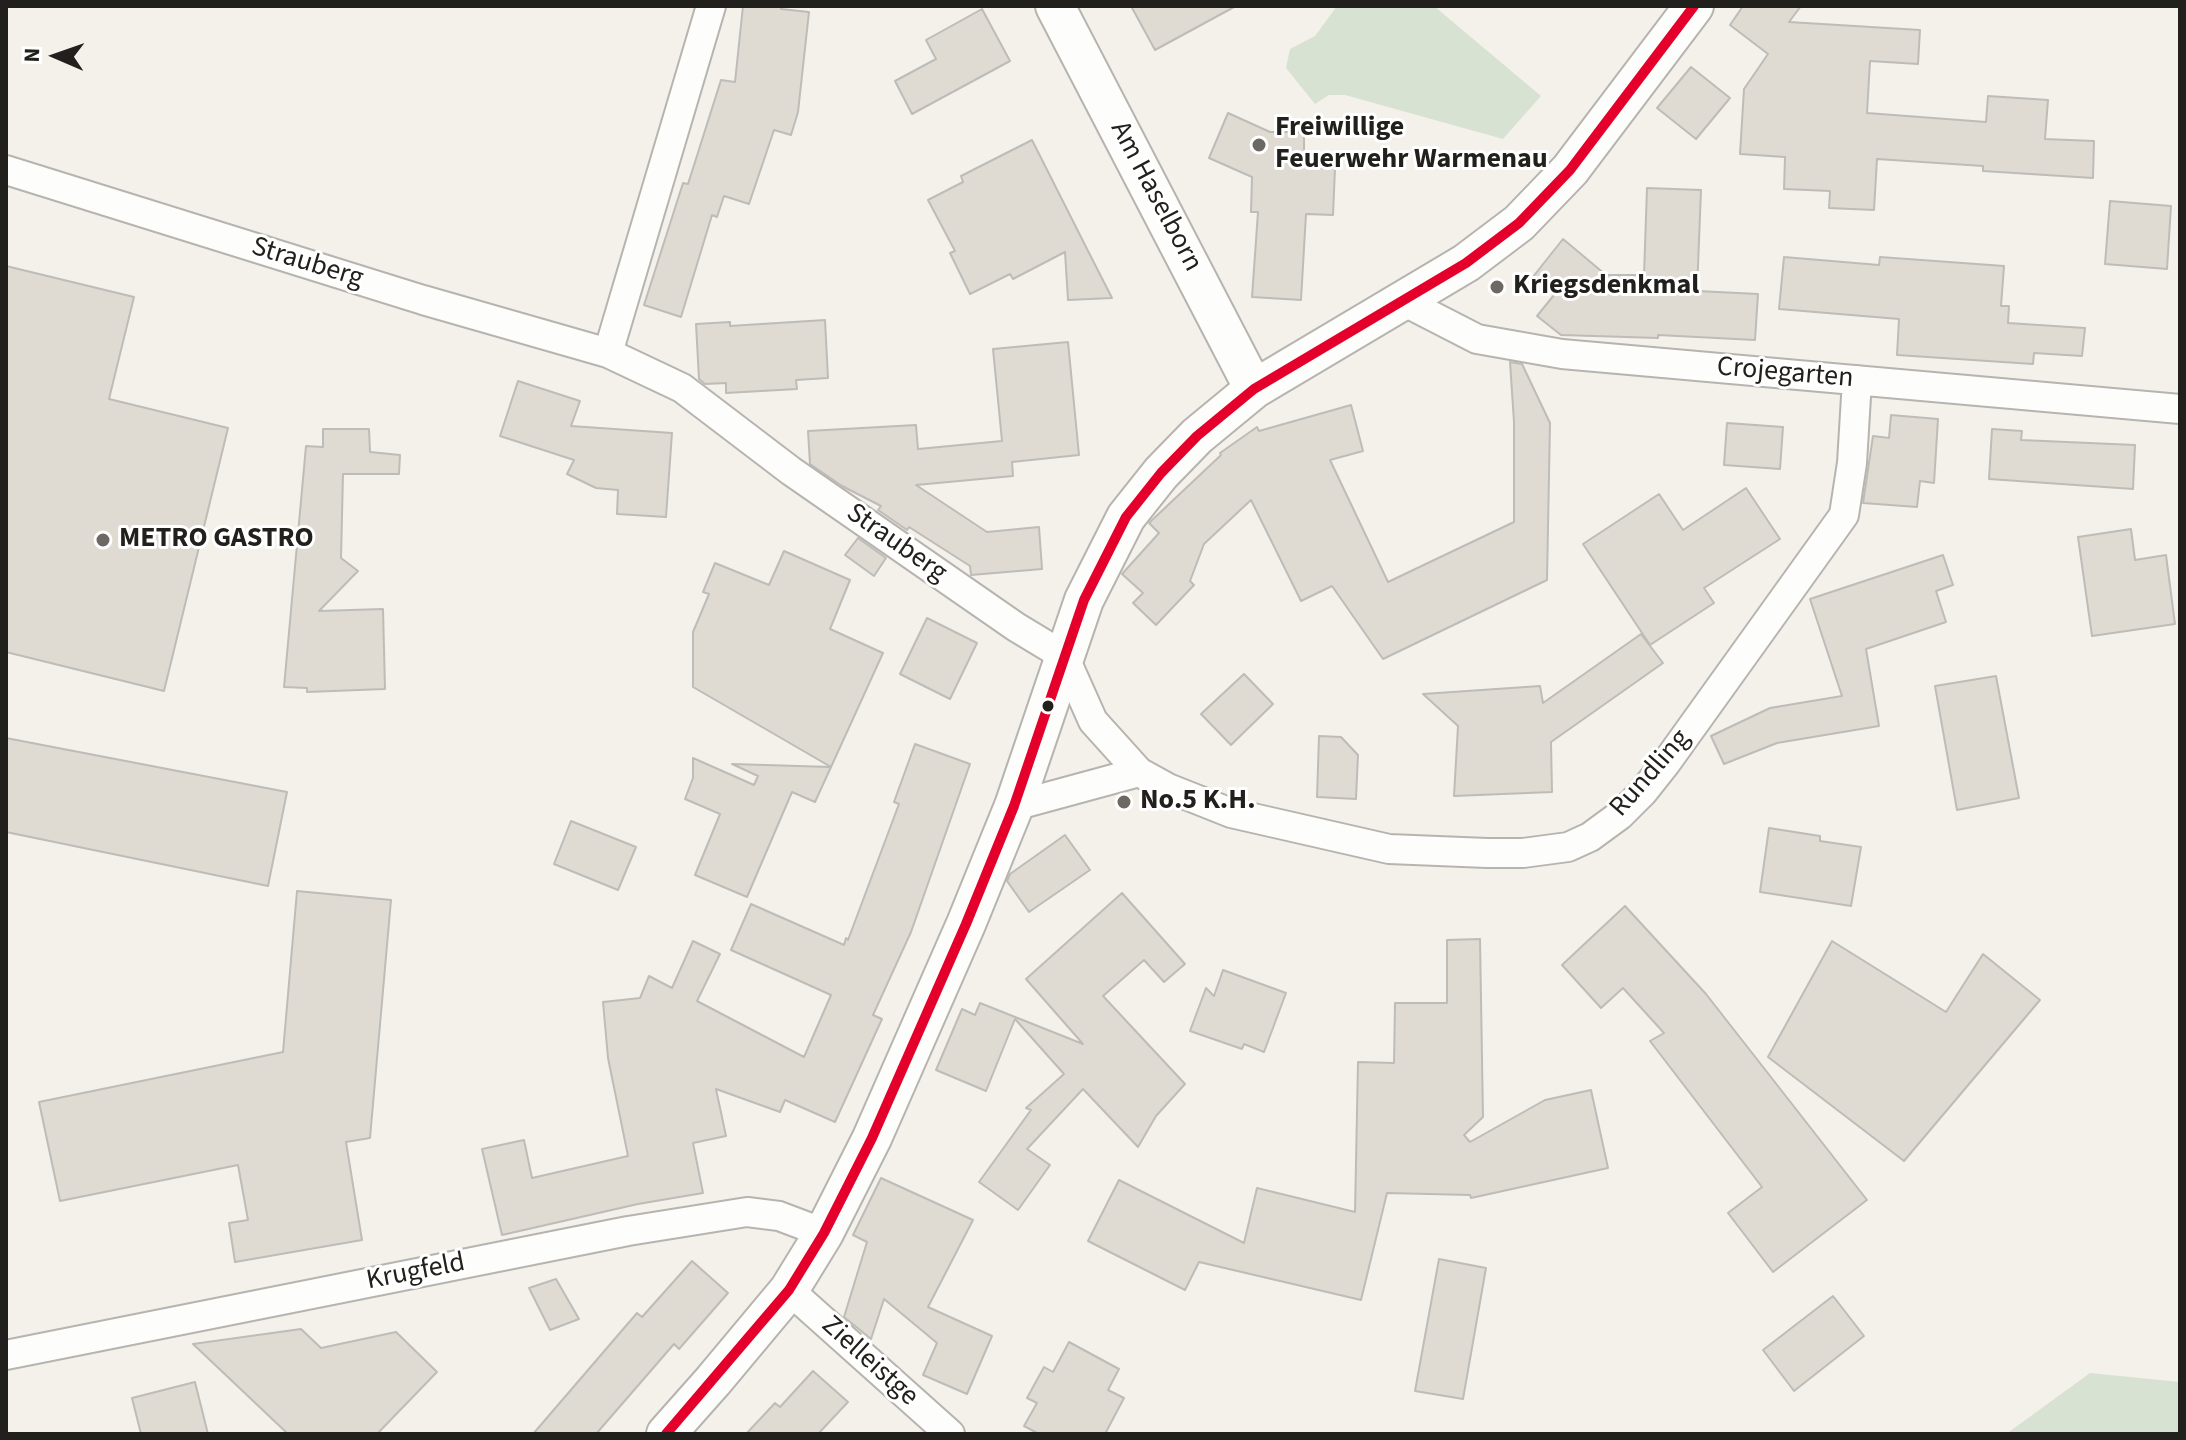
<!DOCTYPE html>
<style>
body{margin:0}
#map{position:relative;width:2186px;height:1440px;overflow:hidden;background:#f4f1eb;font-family:"Source Sans 3",sans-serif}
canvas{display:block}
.frame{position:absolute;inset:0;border:8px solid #22201c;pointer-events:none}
.north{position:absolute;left:16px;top:16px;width:80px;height:80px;-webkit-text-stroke:6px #fff;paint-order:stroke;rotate:272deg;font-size:22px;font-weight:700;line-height:32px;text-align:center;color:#22201c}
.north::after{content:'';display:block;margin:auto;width:28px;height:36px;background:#22201c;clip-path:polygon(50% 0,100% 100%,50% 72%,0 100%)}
</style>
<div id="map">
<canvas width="2186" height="1440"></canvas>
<div class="frame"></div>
<div class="north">N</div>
</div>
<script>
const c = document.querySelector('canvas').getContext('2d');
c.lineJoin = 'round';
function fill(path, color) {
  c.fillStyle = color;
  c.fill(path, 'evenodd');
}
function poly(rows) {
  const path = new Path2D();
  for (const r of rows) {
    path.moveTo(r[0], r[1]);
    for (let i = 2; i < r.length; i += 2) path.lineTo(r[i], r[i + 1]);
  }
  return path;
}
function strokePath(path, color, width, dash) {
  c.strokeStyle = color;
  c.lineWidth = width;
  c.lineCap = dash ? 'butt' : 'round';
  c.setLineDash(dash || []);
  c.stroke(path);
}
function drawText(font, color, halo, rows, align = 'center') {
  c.font = font + ' "Source Sans 3",sans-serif';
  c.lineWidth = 6;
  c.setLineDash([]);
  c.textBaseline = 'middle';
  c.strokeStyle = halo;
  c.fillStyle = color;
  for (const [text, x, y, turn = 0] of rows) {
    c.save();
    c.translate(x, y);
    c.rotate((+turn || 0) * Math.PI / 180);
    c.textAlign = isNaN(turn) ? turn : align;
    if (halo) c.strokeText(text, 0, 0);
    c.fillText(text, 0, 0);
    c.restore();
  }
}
const green = poly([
 [1337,6,1434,6,1541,96,1503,139,1345,95,1329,95,1315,104,1286,68,1290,49,1315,36],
 [2090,1373,2180,1382,2180,1434,2006,1434]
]);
const building = poly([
 [743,6,781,6,781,9,809,12,798,112,791,135,774,130,749,204,724,196,717,217,712,215,681,317,644,305,683,183,688,184,721,80,735,82,743,6],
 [1131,6,1236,6,1155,50,1131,6],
 [1743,6,1801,6,1789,22,1920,30,1918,64,1870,61,1867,113,1986,122,1988,96,2048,100,2045,139,2094,141,2093,178,1983,171,1983,166,1877,159,1874,210,1829,208,1830,191,1784,189,1785,157,1740,154,1744,89,1768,54,1730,25,1743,6],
 [982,9,1010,61,912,114,895,81,936,59,926,40,982,9],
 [1691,67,1730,98,1696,139,1657,108,1691,67],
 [1228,113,1270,132,1304,132,1304,167,1335,168,1333,215,1306,214,1301,300,1252,297,1258,212,1251,212,1252,177,1209,158,1228,113],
 [1032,140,1084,243,1112,298,1068,300,1065,252,1013,279,1010,274,970,294,950,253,955,251,928,200,963,182,961,176,1032,140],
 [1647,188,1701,190,1697,291,1758,294,1755,340,1658,335,1658,338,1561,335,1537,316,1554,295,1532,278,1563,239,1606,275,1644,275,1647,188],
 [2110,201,2171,206,2167,269,2105,264,2110,201],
 [1784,257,1879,265,1880,257,2004,266,2001,306,2009,306,2008,323,2085,328,2082,356,2034,353,2033,364,1897,355,1899,319,1779,309,1784,257],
 [6,266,134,297,109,399,228,428,164,691,6,652,6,266],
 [825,320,828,378,796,380,797,389,726,393,726,383,705,384,699,379,696,324,730,322,730,326,825,320],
 [1068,342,1079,455,1012,462,1013,476,916,485,987,532,1039,527,1042,569,971,575,970,566,909,527,907,530,878,510,881,506,842,486,810,464,808,431,916,425,918,449,1002,441,993,349,1068,342],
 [1510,362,1522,364,1550,423,1547,580,1383,659,1332,586,1301,601,1251,500,1204,544,1190,581,1194,585,1156,625,1133,603,1143,593,1122,574,1159,533,1149,523,1221,455,1220,453,1257,427,1259,431,1351,405,1363,451,1330,460,1388,582,1514,522,1514,422,1510,362],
 [518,381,580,401,571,426,672,433,666,517,617,514,618,490,596,488,567,474,574,460,500,436,518,381],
 [1891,415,1938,419,1934,483,1920,481,1917,507,1863,503,1873,436,1889,438,1891,415],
 [1727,423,1783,427,1780,469,1724,465,1727,423],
 [323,429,369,429,370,452,400,455,399,474,343,474,341,558,358,571,319,611,383,609,385,689,307,692,307,688,284,687,306,446,323,447,323,429],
 [1992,429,2022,431,2021,440,2135,445,2133,489,1989,479,1992,429],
 [1746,488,1780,539,1704,588,1714,603,1650,645,1583,544,1659,494,1683,530,1746,488],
 [2131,529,2135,560,2166,555,2175,624,2092,636,2078,537,2131,529],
 [858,538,886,558,874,576,845,555,858,538],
 [784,551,850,580,830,629,883,653,831,767,693,687,693,632,709,594,703,592,715,563,769,585,784,551],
 [1943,555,1953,585,1936,591,1946,622,1866,649,1879,726,1777,743,1724,764,1711,736,1770,708,1842,696,1810,599,1943,555],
 [927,618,977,643,950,699,900,674,927,618],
 [1641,634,1663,663,1551,742,1552,792,1454,796,1458,726,1423,694,1540,686,1543,703,1641,634],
 [1244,674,1273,704,1231,745,1201,714,1244,674],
 [1996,676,2019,798,1957,810,1935,686,1996,676],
 [1319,736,1341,737,1358,755,1356,799,1317,797,1319,736],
 [6,738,287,792,268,886,6,832,6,738],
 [915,744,970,764,911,932,873,1015,882,1019,835,1122,785,1100,780,1112,716,1089,726,1136,693,1143,703,1193,638,1204,502,1235,482,1149,524,1140,532,1178,628,1156,608,1058,603,1002,640,998,649,976,672,988,693,941,720,954,697,1001,804,1057,831,995,731,950,751,904,844,945,846,938,848,940,899,804,894,802,915,744],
 [693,758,754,785,758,776,732,764,831,767,815,802,792,792,747,897,695,875,720,814,685,799,693,778,693,758],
 [571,821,636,847,618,890,554,864,571,821],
 [1769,828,1820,836,1820,841,1861,847,1851,906,1760,892,1769,828],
 [1065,835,1090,870,1029,912,1007,881,1010,874,1065,835],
 [297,891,391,900,370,1138,346,1142,362,1240,235,1262,229,1223,248,1220,238,1165,60,1201,39,1102,283,1052,297,891],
 [1122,893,1185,964,1164,982,1144,960,1103,996,1185,1084,1156,1116,1138,1147,1083,1089,1027,1149,1050,1165,1018,1210,979,1182,1031,1110,1026,1108,1064,1074,1015,1019,986,1091,936,1070,962,1009,975,1015,980,1003,1083,1044,1026,979,1122,893],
 [1625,906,1706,994,1867,1200,1773,1272,1728,1213,1762,1187,1650,1041,1664,1033,1623,988,1601,1008,1562,965,1625,906],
 [1480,939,1483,1117,1464,1135,1470,1142,1545,1100,1591,1090,1608,1168,1471,1198,1470,1195,1387,1193,1361,1300,1199,1262,1185,1290,1088,1241,1119,1180,1244,1243,1257,1188,1355,1212,1358,1062,1394,1063,1395,1003,1447,1003,1447,940,1480,939],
 [1832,941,1946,1012,1983,954,2040,1000,1904,1161,1768,1057,1832,941],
 [1223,970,1286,993,1264,1052,1244,1044,1242,1049,1190,1031,1206,988,1214,996,1223,970],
 [881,1178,973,1220,928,1307,992,1336,967,1394,923,1375,937,1343,884,1299,871,1339,844,1317,867,1242,853,1235,881,1178],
 [1439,1259,1486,1268,1463,1399,1415,1391,1439,1259],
 [692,1261,728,1293,679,1349,674,1344,596,1434,533,1434,637,1313,642,1317,692,1261],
 [556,1279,579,1319,550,1330,529,1288,556,1279],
 [1833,1296,1864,1336,1794,1391,1763,1350,1833,1296],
 [301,1329,321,1348,396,1332,437,1372,377,1434,288,1434,193,1344,301,1329],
 [1069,1342,1119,1369,1108,1390,1124,1398,1105,1434,1039,1434,1024,1426,1037,1403,1027,1398,1044,1367,1053,1372,1069,1342],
 [813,1371,848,1402,818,1434,746,1434,775,1403,780,1407,813,1371],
 [195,1382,208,1434,141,1434,132,1398,195,1382]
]);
const street = poly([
 [6,170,423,300,608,353,682,388,791,471,1016,627,1064,656,1093,721,1139,772,1168,788,1231,813,1389,849,1487,853,1523,853,1568,847,1590,837,1620,815,1643,792,1666,763,1844,515,1852,463,1857,380],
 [1401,300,1477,339,1562,354,2180,409],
 [608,353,711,6],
 [1014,806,1139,772],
 [789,1290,950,1434],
 [6,1355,628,1231,747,1212,779,1216,824,1233]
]);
const secondary = poly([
 [1055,6,1254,389],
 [666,1434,713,1381,789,1290,824,1233,872,1138,966,924,1014,806,1084,600,1126,517,1161,473,1197,436,1254,389,1466,263,1519,223,1570,170,1694,6]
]);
const bus1 = poly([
 [666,1434,789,1290,824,1233,872,1138,966,924,1014,806,1084,600,1126,517,1161,473,1197,436,1254,389,1466,263,1519,223,1570,170,1694,6]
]);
const markers = [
 [1259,145,8,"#6c6964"],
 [1497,287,8,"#6c6964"],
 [103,540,8,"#6c6964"],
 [1048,706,7,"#22201c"],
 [1124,802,8,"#6c6964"]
];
const poiNames = [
 ["Freiwillige",1275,129],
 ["Feuerwehr Warmenau",1275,161],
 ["Kriegsdenkmal",1513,287],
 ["METRO GASTRO",119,540],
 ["No.5 K.H.",1140,802]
];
const streetNames = [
 ["Am Haselborn",1155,197,62],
 ["Strauberg",307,264,17],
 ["Crojegarten",1785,374,5],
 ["Strauberg",896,544,35],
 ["Rundling",1651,774,-49],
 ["Krugfeld",416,1273,-11],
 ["Zielleistge",869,1362,42]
];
fill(green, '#d7e2d3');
fill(building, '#dfdad2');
strokePath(building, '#bebcb7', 2);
strokePath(street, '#b7b4b0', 32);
strokePath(secondary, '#b7b4b0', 42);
strokePath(street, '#fdfdfc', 28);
strokePath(secondary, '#fdfdfc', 38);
strokePath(bus1, '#e4002b', 10);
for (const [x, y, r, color] of markers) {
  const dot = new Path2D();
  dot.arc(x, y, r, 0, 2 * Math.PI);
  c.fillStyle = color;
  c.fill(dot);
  strokePath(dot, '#fff', 3);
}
drawText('bold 28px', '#22201c', '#fff', poiNames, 'left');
drawText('28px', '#22201c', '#fff', streetNames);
</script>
